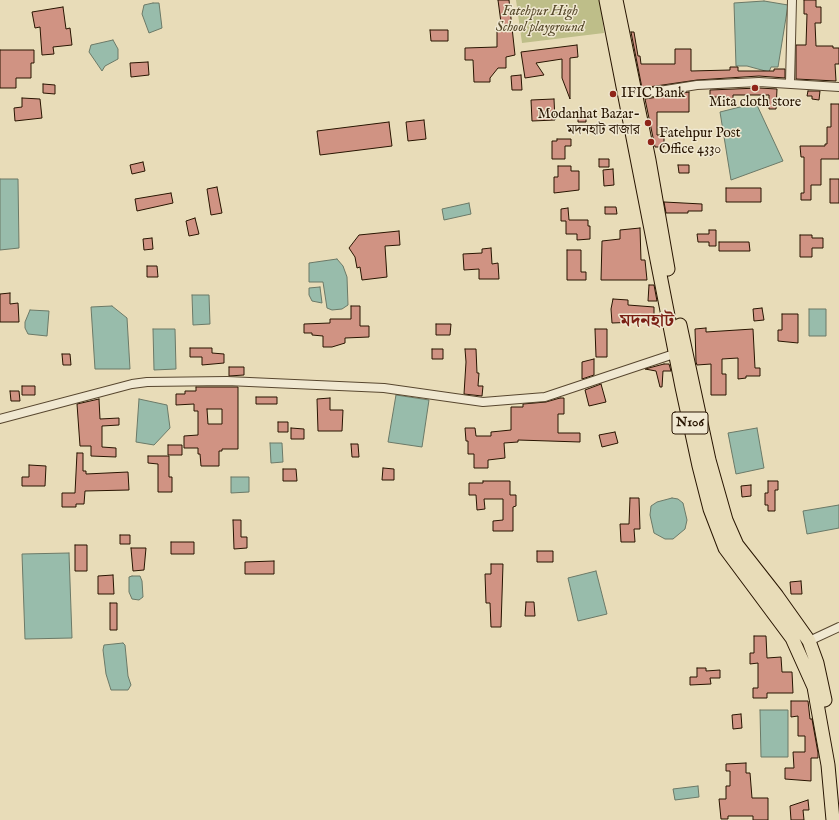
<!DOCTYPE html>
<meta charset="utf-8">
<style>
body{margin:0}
canvas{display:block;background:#e8dcb8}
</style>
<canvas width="839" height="820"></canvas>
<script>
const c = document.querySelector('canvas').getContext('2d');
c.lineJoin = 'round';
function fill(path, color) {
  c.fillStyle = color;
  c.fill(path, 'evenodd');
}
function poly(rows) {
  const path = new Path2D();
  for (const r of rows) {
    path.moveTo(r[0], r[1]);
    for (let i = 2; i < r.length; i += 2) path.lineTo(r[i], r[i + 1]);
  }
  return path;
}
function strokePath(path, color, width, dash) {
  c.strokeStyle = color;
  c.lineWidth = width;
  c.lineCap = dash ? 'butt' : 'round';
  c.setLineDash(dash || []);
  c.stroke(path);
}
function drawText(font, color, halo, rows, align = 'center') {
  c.font = font + ' "IM FELL English","Noto Serif Bengali",serif';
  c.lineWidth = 3;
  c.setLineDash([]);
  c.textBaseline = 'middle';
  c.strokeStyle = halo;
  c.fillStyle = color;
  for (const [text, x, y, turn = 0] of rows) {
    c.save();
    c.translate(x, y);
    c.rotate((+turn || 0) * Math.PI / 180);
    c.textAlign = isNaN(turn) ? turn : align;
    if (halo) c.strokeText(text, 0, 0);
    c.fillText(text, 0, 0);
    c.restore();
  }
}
const green = poly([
 [516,0,600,0,604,33,522,43]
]);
const water = poly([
 [764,1,788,5,778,67,771,67,769,72,747,66,736,66,734,3,764,1],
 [153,3,159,3,162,28,149,33,142,14,144,5,153,3],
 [113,40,118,49,118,59,105,66,102,71,89,52,91,45,113,40],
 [756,103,783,161,731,180,720,112,756,103],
 [0,179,18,179,19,248,0,250,0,179],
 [469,203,471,214,444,220,442,209,469,203],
 [337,259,343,266,347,277,348,305,342,309,332,310,327,308,323,282,309,282,309,263,337,259],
 [320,287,322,303,312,301,309,295,309,288,320,287],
 [192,295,209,295,210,324,193,325,192,295],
 [112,306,127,318,130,369,95,369,91,307,112,306],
 [809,309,826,309,826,336,809,336,809,309],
 [30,310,49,311,47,336,28,334,25,328,25,322,30,310],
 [153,329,175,329,176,369,154,370,153,329],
 [396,395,429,400,422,447,388,442,396,395],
 [139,399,167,405,170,428,154,445,136,442,139,399],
 [757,428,764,468,736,474,728,433,757,428],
 [270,443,282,443,283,462,271,463,270,443],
 [231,477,249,477,249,492,231,493,231,477],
 [672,498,678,499,683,503,687,520,685,529,673,539,665,539,654,533,650,515,651,506,657,502,672,498],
 [839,505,839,528,807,534,803,511,839,505],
 [69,553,72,638,25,639,22,554,69,553],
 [596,571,607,614,578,621,568,578,596,571],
 [132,576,140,576,142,581,143,597,139,600,132,599,129,592,129,577,132,576],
 [123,643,125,645,128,676,131,685,128,690,111,690,106,674,103,650,104,645,123,643],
 [760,710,788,710,788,757,761,757,760,710],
 [698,786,699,797,675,800,673,789,698,786]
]);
const building = poly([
 [498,0,509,0,515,55,506,57,506,68,498,68,490,78,490,82,474,82,473,60,465,60,465,48,497,47,497,30,502,30,498,0],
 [804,0,816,0,816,7,821,7,821,23,815,23,816,46,833,46,833,48,839,48,839,64,835,64,836,81,796,79,796,45,806,45,807,14,804,14,804,0],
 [63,7,66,29,70,28,72,45,53,47,54,54,42,55,40,27,35,28,32,12,63,7],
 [430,30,448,30,448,41,431,41,430,30],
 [631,32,634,32,638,56,640,56,641,64,675,64,675,49,691,49,691,71,730,70,730,67,738,67,738,71,774,71,774,69,785,69,785,78,759,76,697,80,642,88,631,32],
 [577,45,578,57,570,58,570,99,562,78,562,59,536,63,544,75,525,78,521,52,577,45],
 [0,50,34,50,34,63,31,63,31,78,16,78,16,88,0,88,0,50],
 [148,62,149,75,131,77,130,63,148,62],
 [521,75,522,90,512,90,511,76,521,75],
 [43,84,55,85,55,94,43,93,43,84],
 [759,88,777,89,776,109,769,109,769,95,733,95,733,101,725,101,725,97,710,97,710,90,759,88],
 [808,91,820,91,819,100,812,99,812,96,807,96,808,91],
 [689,92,689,112,657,112,657,135,664,135,664,147,655,147,645,99,689,92],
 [22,98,40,99,42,118,15,121,14,108,22,107,22,98],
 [554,99,555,120,532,121,531,100,554,99],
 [831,104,839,104,839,159,821,159,821,185,811,185,811,200,801,200,801,193,804,193,804,157,801,157,800,146,825,146,825,144,827,144,827,127,831,127,831,104],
 [578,111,586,111,586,122,578,122,578,111],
 [424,120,426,139,408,141,406,122,424,120],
 [389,122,392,146,320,155,317,131,389,122],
 [557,139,571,139,571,146,565,146,565,159,552,159,552,141,557,141,557,139],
 [599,159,609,159,609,167,599,167,599,159],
 [143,162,145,171,132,174,130,165,143,162],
 [678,165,689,165,689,173,679,173,678,165],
 [558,166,571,166,571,171,579,171,579,190,554,193,554,177,558,177,558,166],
 [613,169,614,185,604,186,603,170,613,169],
 [830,179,839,179,839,203,830,203,830,179],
 [217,187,222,213,211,215,207,189,217,187],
 [726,188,761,188,761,202,726,202,726,188],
 [171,193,173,203,137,211,135,199,171,193],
 [664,202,702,204,702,211,688,211,688,213,666,213,664,202],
 [605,207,616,207,617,214,605,214,605,207],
 [568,208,569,220,588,220,588,226,590,226,590,239,577,240,577,234,566,234,566,221,561,221,561,209,568,208],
 [195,218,199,234,189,236,186,221,195,218],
 [640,228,641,260,645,260,647,280,601,280,602,241,620,239,620,230,640,228],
 [709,230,716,230,716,246,709,246,709,242,698,242,697,234,709,234,709,230],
 [399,231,400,245,385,246,387,277,362,280,360,267,357,268,355,257,349,248,359,235,399,231],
 [800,235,812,235,812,238,823,238,823,248,812,248,812,257,800,257,800,235],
 [152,238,153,249,144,250,143,239,152,238],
 [719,242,749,242,750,251,719,251,719,242],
 [491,248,492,264,498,263,499,279,479,279,479,269,464,270,463,254,482,253,482,249,491,248],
 [567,250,581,250,581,272,586,272,586,280,567,280,567,250],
 [147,266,157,266,158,277,147,277,147,266],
 [649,285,654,285,657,301,648,301,649,285],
 [10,293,10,304,18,303,19,322,0,322,0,294,10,293],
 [613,299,628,300,628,305,654,307,654,319,638,319,638,322,612,323,611,309,613,299],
 [351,306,360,306,360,326,369,326,369,337,345,338,345,343,332,347,323,347,323,336,312,335,312,333,304,333,304,324,330,323,330,319,351,319,351,306],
 [762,308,764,320,754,321,753,309,762,308],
 [782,314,798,314,798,343,778,341,778,330,782,330,782,314],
 [436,324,451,324,450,335,436,335,436,324],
 [706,328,706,332,753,329,755,368,760,368,760,376,746,376,746,378,738,379,738,358,722,359,722,374,726,374,726,395,711,395,711,364,697,365,696,362,695,329,706,328],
 [595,329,607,329,607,357,596,357,595,329],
 [190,348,212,348,212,353,224,354,224,363,202,365,202,357,190,357,190,348],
 [432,349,443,349,443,359,432,359,432,349],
 [465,349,476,349,477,373,479,373,478,386,483,386,482,396,464,394,466,362,465,349],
 [62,354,70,354,71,365,63,365,62,354],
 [594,359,594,375,582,379,582,362,594,359],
 [664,364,669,364,671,371,663,371,662,387,660,387,656,371,645,369,664,364],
 [229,367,244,367,244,375,229,376,229,367],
 [601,384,606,402,589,406,585,390,601,384],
 [22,386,35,386,35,395,22,395,22,386],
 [196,387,238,387,238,449,222,449,222,451,219,451,219,466,201,466,200,454,198,454,198,448,184,448,184,436,198,435,198,411,194,411,194,404,176,405,176,394,185,394,185,391,196,391,196,387],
 [207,409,222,409,222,424,208,424,207,409],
 [10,391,19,391,20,401,11,401,10,391],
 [256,397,277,397,277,404,256,404,256,397],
 [330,398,330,410,343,410,342,431,318,431,317,399,330,398],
 [560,398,564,398,564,414,558,414,558,433,580,433,580,442,518,440,518,442,504,443,505,458,488,460,488,468,474,468,474,454,468,454,468,441,466,441,465,428,475,428,476,436,491,436,491,432,511,430,511,407,523,407,523,404,546,402,560,398],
 [99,399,100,419,119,418,119,425,102,426,102,447,116,448,116,457,91,456,91,446,80,446,77,404,99,399],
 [278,422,288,422,288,432,278,432,278,422],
 [291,428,304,429,304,439,291,439,291,428],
 [615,432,618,443,602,447,599,435,615,432],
 [351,444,358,444,359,457,352,457,351,444],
 [168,445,182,445,182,455,168,455,168,445],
 [77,453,83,453,83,471,86,471,86,474,128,472,129,490,85,491,84,504,76,504,76,507,62,507,62,493,75,493,77,453],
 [148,456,169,456,169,477,172,477,172,492,158,492,158,464,148,463,148,456],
 [29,465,46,466,45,486,22,486,22,477,29,477,29,465],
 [383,468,394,469,394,480,382,480,383,468],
 [283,469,296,469,297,481,283,481,283,469],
 [483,481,510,481,510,495,516,495,516,506,513,507,513,531,493,531,493,521,503,520,503,499,484,499,485,509,477,510,476,495,469,495,469,483,483,483,483,481],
 [768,481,778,481,778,490,775,490,775,511,768,511,768,505,765,505,765,493,768,493,768,481],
 [751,485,751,496,742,497,741,486,751,485],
 [630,498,639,498,640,529,634,529,635,542,621,542,620,524,629,524,630,498],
 [233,520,241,520,241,537,247,537,247,548,234,549,233,520],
 [120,535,130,535,130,544,120,544,120,535],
 [171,542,194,542,194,554,171,554,171,542],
 [75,545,87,545,87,571,75,571,75,545],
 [131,548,146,548,144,570,133,571,131,548],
 [537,551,553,551,553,562,537,562,537,551],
 [274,561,274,574,245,574,245,562,274,561],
 [491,564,503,564,501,627,491,627,490,603,486,603,485,574,491,574,491,564],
 [113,575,114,594,98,594,98,576,113,575],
 [801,581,802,594,791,594,790,582,801,581],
 [526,602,534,602,535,616,525,616,526,602],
 [110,603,117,603,117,630,110,630,110,603],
 [754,636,766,636,767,658,781,657,782,672,792,672,793,693,767,693,767,698,753,698,753,688,758,688,758,663,750,664,750,653,754,653,754,636],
 [697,668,706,668,706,671,720,670,720,678,710,678,711,684,690,685,690,677,697,677,697,668],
 [791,701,808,701,810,719,812,719,818,753,818,758,811,758,811,781,785,779,785,768,794,768,793,752,805,752,805,736,798,736,798,716,791,717,791,701],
 [741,714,742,728,733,729,732,715,741,714],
 [746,763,746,773,750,773,752,798,768,798,768,820,753,820,753,816,728,816,728,819,721,819,719,799,726,799,726,786,730,786,730,771,726,771,726,764,746,763],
 [808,800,809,810,803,810,804,820,791,820,790,806,808,800]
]);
const minor = poly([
 [790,83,792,0],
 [634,95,697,85,759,82,839,87],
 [0,419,132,384,147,382,227,381,384,388,483,402,545,397,677,353],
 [809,641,839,627]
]);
const trunk = poly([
 [606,0,682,387,699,466,710,509,725,548,792,638,814,687,828,765,833,820],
 [616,0,649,160,668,269],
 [680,325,709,460,726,520,737,545,777,596,809,641,817,663,825,700]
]);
const markers = [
 [755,88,4,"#8f2418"],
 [613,94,4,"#8f2418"],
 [648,123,4,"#8f2418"],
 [651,142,4,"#8f2418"]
];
const shields = [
 [690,423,36]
];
const shieldNames = [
 ["N106",690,423]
];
const parkNames = [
 ["Fatehpur High",540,12],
 ["School playground",540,28]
];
const poiNames = [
 ["IFIC Bank",621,94],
 ["Mita cloth store",755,103,"center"],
 ["Modanhat Bazar-",640,115,"right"],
 ["মদনহাট বাজার",640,131,"right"],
 ["Fatehpur Post",659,134],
 ["Office 4330",659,150]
];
const districtNames = [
 ["মদনহাট",647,322]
];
fill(green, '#bebe89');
fill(water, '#98bcab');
strokePath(water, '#6b7967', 1);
fill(building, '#d09383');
strokePath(building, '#281501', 1);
strokePath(minor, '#58472f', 10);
strokePath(trunk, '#281501', 15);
strokePath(minor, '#f0e8d1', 8);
strokePath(trunk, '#e8dcb8', 13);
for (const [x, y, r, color] of markers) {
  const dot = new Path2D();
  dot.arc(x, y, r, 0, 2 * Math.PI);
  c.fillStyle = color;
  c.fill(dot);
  strokePath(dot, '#f0e8d1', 1.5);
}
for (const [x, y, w] of shields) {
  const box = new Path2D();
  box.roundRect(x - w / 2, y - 11, w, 22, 3);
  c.fillStyle = '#f0e8d1';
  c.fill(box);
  strokePath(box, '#281501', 1);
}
drawText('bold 13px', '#281501', null, shieldNames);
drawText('italic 14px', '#55482a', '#f0e8d1', parkNames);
drawText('14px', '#281501', '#f0e8d1', poiNames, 'left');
drawText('bold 18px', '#7a1f14', '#f0e8d1', districtNames);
</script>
